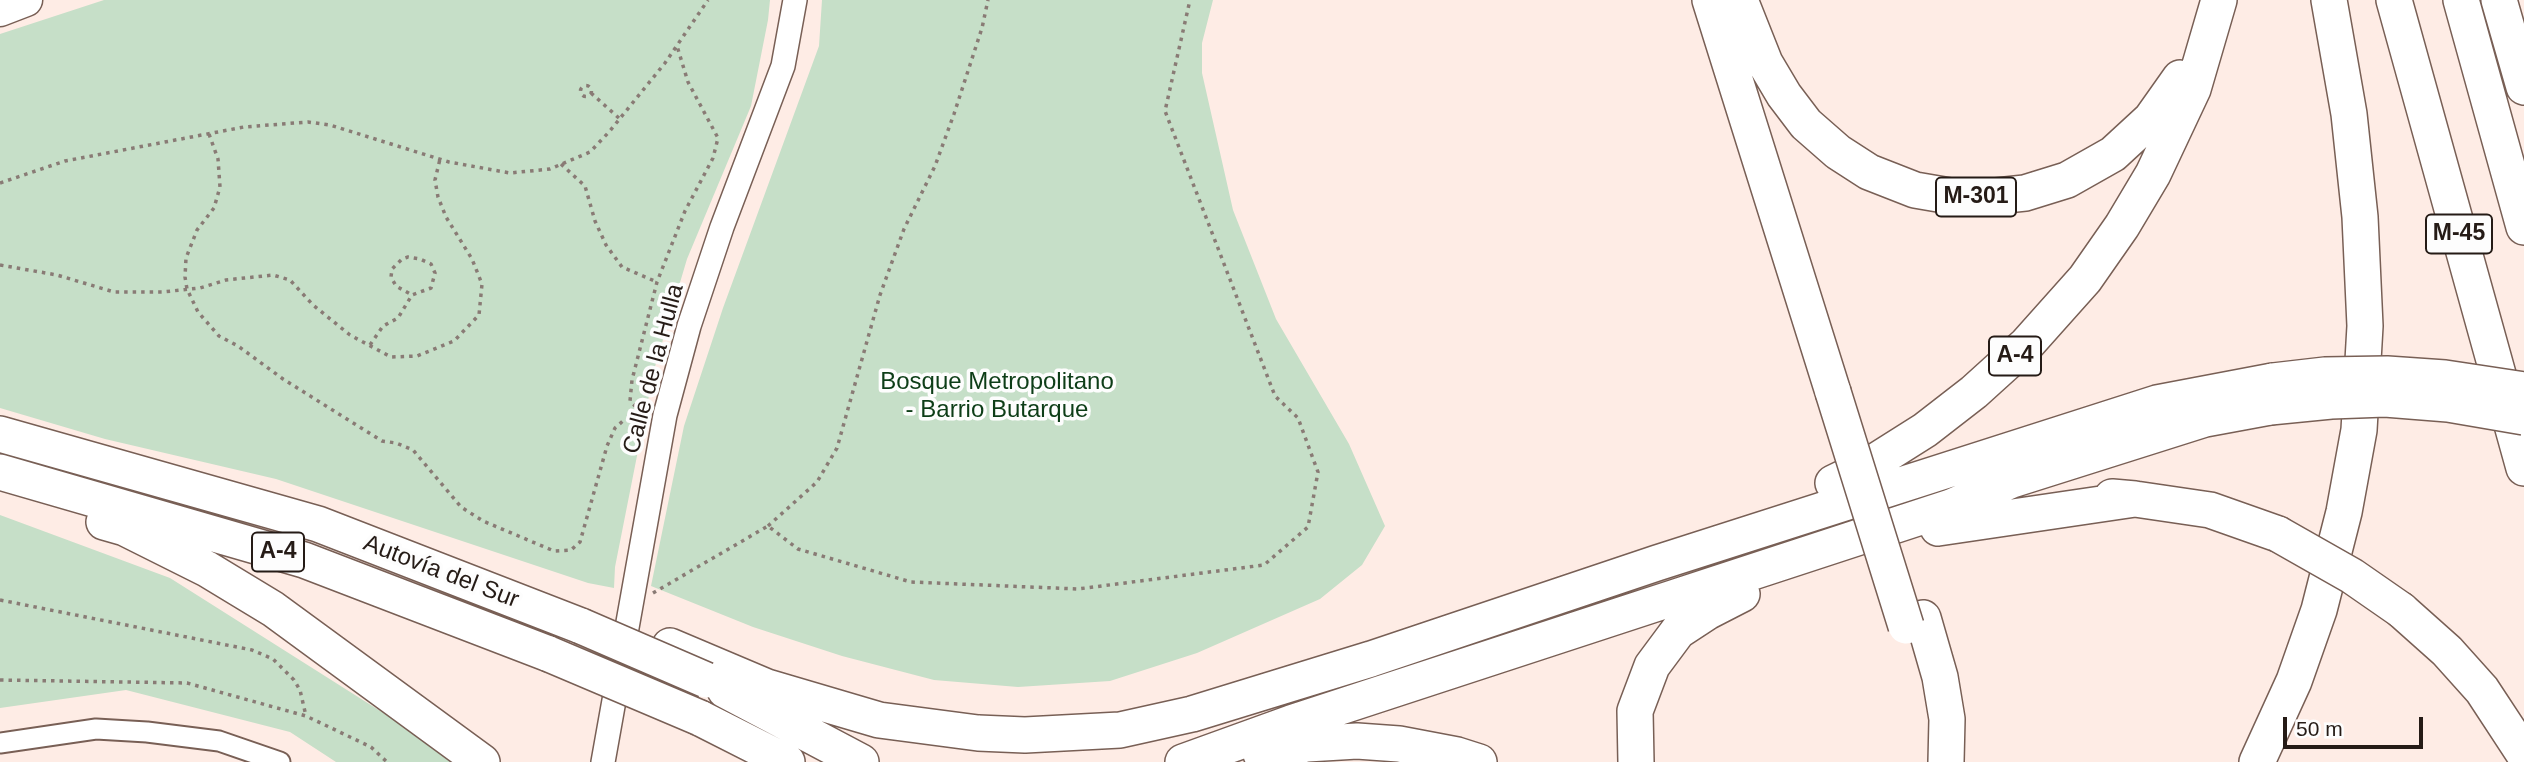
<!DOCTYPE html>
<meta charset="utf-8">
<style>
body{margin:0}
#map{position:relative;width:2524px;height:762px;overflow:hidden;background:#feece5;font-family:Helvetica,sans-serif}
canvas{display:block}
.scale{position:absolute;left:2283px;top:717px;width:140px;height:32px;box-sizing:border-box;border:4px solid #251b16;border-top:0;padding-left:9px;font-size:21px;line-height:24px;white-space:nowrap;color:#251b16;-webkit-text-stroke:5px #fdfdfd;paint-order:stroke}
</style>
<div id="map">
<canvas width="2524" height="762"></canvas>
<div class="scale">50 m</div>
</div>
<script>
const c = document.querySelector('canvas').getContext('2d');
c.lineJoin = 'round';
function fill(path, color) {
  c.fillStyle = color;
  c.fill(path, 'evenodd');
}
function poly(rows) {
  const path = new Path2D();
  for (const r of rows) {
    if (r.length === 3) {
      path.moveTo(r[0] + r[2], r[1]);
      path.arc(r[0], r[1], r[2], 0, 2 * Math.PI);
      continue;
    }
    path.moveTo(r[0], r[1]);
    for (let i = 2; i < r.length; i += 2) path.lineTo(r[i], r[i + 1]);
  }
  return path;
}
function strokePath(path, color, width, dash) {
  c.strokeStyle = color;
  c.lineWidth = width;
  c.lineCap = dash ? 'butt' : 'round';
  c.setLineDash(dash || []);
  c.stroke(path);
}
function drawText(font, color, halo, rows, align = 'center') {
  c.font = font + ' Helvetica,sans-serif';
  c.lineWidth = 7;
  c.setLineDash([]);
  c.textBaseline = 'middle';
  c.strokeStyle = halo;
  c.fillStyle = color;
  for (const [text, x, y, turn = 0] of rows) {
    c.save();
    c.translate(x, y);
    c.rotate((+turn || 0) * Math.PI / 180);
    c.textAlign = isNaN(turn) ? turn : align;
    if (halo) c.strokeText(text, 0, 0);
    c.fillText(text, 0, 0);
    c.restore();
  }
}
const green = poly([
 [104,0,770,0,768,20,751,106,687,259,654,370,615,567,614,588,588,583,276,479,105,439,0,408,0,34],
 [822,0,1213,0,1202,43,1202,73,1233,210,1276,319,1349,444,1385,526,1362,565,1320,599,1197,653,1110,681,1018,687,934,680,842,656,753,627,651,586,684,426,723,308,819,46],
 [0,515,170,578,385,714,455,762,336,762,290,732,126,690,0,708]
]);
const path = poly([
 [586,91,5.5],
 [591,93,620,119],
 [209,134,218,159,220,187,214,208,197,230,186,258,185,277,187,289,198,312,219,336,238,346,283,379,382,441,396,443,413,450,461,507,483,521,554,551,571,550,580,542,607,446,615,428,624,420,634,420,643,409],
 [561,164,585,186,595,221,606,245,622,267,657,282],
 [0,183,65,161,244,127,308,122,330,125,449,162,510,173,550,169,590,152,609,132,665,63,708,0],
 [0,265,57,275,114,292,162,292,200,288,226,280,273,275,290,280,313,305,350,335,391,357,417,356,454,341,479,315,482,284,472,259,446,217,438,197,435,180,440,159],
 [370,345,383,326,398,318,412,295,431,288,435,273,431,264,420,259,408,257,402,259,392,269,391,277,396,286,412,295],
 [644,409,636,407,630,401,632,380,657,282,685,211,713,158,718,138,688,82,677,46],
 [768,526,817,482,837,448,880,295,904,229,935,166,954,114,982,28,988,0],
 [653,593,768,526,798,549,911,582,1078,589,1264,565,1308,527,1318,472,1298,418,1275,396,1165,111,1190,0],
 [0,600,252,650,273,659,294,680,300,690,306,716],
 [0,680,187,683,306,716,371,747,387,762]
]);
const minor = poly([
 [0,743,96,729,147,732,219,741,280,762]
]);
const tertiary = poly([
 [603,762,665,415,689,326,722,227,783,66,795,0]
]);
const trunk = poly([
 [0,10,26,0]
]);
const motorway = poly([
 [1710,0,1833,392],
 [1740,0,1765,63,1784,95,1806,124,1838,152,1869,172,1915,190,1950,196,1987,197,2025,193,2067,180,2113,154,2151,119,2180,78],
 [2394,0,2524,468],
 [2461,0,2524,227],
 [2499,0,2524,87],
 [0,434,318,524,581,626],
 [0,472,304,560,549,654],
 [1833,483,1868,466,1925,430,1974,392,2027,344,2085,279,2122,226,2153,174,2193,89,2219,0],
 [2112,497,2135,499,2210,510,2278,534],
 [104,522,125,528,207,569,273,609,482,762],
 [1938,528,2135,499],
 [2401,610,2447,651,2482,690,2524,754],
 [1923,618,1940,677,1947,719,1946,762],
 [670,646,767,687,879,720,978,733,1025,735,1120,730,1192,714,1371,659,1657,563,2157,403,2273,381],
 [725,690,861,762],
 [700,718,787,762],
 [1261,754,1307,744,1357,741,1399,744,1457,755,1479,762],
 [1183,762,1291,723,1951,507,2012,480,2205,419,2270,407],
 [1636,762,1635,711,1652,666,1678,631,1707,612,1742,594],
 [2257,762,2294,681,2319,610,2344,512,2359,430,2365,326,2360,217,2349,114,2329,0]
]);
const motorwayBridge = poly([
 [2273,381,2325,375,2387,374,2445,378,2524,390],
 [1833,392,1906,626],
 [2270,407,2331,401,2385,399,2448,404,2524,417],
 [2278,534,2352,576,2401,610],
 [581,626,706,680],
 [549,654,700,718]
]);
const shields = [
 [1976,197,80],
 [2459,234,66],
 [2015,356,52],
 [278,552,52]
];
const shieldNames = [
 ["M-301",1976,197],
 ["M-45",2459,234],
 ["A-4",2015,356],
 ["A-4",278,552]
];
const streetNames = [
 ["Calle de la Hulla",654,369,-75],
 ["Autovía del Sur",441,572,21]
];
const parkNames = [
 ["Bosque Metropolitano",997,382],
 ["- Barrio Butarque",997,410]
];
fill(green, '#c6dfc8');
strokePath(minor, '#785f55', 23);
strokePath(tertiary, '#785f55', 26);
strokePath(trunk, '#785f55', 35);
strokePath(motorway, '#785f55', 38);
strokePath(path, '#897b75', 3.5, [3.5, 5]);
strokePath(minor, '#fff', 19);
strokePath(tertiary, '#fff', 23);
strokePath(trunk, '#fff', 32);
strokePath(motorway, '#fff', 35);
strokePath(motorwayBridge, '#785f55', 38, []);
strokePath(motorwayBridge, '#fff', 35);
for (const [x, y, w] of shields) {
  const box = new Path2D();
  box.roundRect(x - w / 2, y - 19.5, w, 39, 5);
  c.fillStyle = '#fdfdfd';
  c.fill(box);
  strokePath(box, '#251b16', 2);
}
drawText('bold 23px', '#251b16', null, shieldNames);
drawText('24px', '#251b16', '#fdfdfd', streetNames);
drawText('24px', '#0d3d17', '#fdfdfd', parkNames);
</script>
